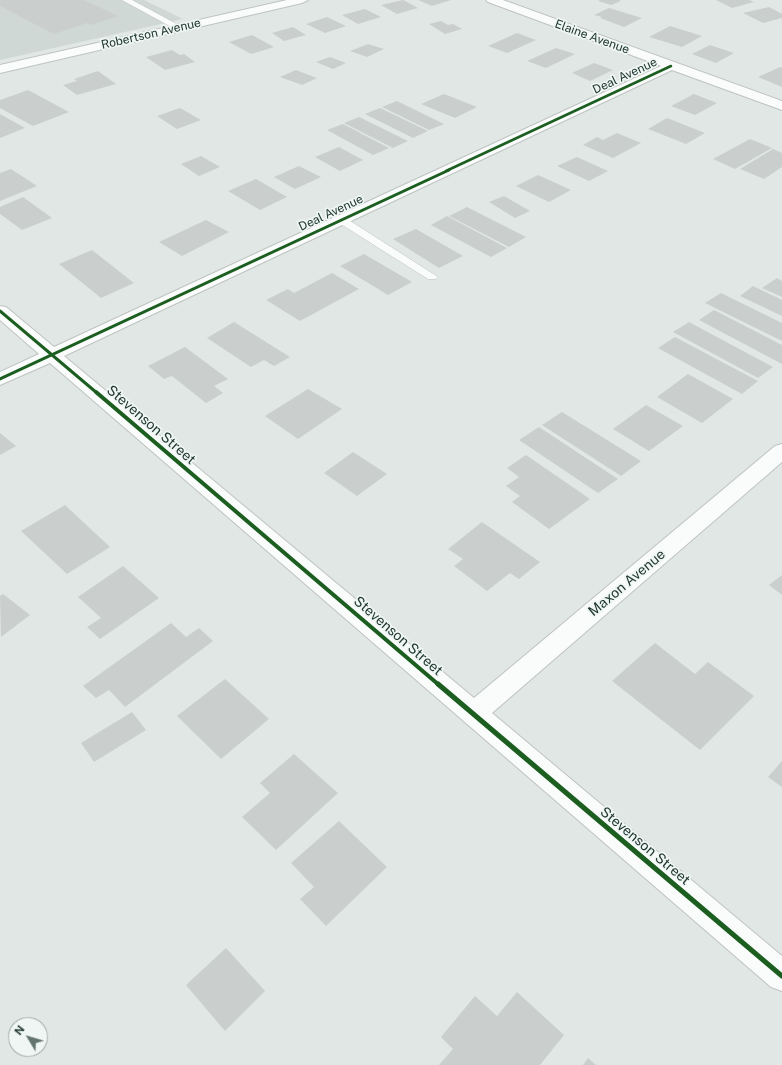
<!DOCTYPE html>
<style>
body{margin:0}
#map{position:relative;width:782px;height:1065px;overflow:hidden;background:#e1e7e4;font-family:"Public Sans",sans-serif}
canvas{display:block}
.north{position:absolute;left:8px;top:1017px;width:40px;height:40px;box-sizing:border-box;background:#eff6f3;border:1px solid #9daaa6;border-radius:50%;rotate:308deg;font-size:11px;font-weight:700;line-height:16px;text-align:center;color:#213832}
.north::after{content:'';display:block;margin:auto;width:14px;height:18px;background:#647570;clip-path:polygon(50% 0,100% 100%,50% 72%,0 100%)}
</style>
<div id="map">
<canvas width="782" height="1065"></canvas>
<div class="north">N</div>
</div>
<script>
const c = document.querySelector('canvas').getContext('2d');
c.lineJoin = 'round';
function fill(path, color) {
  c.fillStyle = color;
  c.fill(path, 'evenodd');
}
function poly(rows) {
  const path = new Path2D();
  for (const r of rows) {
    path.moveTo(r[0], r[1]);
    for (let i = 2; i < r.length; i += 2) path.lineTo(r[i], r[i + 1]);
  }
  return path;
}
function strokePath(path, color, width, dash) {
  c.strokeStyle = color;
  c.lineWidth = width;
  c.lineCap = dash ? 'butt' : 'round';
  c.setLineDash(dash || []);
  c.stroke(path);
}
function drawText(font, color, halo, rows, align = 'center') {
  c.font = font + ' "Public Sans",sans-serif';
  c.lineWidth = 3.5;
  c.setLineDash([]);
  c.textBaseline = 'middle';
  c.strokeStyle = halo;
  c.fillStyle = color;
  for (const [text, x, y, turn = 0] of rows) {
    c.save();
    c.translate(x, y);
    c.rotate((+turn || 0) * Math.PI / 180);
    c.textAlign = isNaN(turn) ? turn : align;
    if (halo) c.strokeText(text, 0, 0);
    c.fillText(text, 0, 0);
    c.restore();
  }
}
const built = poly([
 [0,0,144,0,183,19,0,60]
]);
const building = poly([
 [0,0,84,0,118,16,91,25,87,23,54,34,0,6],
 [403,0,418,8,397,14,381,5],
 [418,0,451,0,432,6],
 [600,0,619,0,621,1,611,5,598,1],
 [716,0,749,0,754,2,732,8],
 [769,7,782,14,782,18,763,23,743,13],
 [609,8,642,18,624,27,600,18,602,17,594,15],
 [365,9,381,17,358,24,342,15],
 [327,17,346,26,325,33,306,24],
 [441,21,448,25,453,24,462,29,445,34,429,24],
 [670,26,702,36,682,47,649,37],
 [293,27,306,35,284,41,272,33],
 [517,33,536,40,507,53,488,46],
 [252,35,274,47,251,54,229,42],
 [368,44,384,49,367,57,350,51],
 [710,45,734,53,716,63,692,54],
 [556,48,575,54,546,68,527,61],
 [172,50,180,55,184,54,195,62,165,70,146,57],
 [330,57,346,63,333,69,316,62],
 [594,63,613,70,590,81,572,73],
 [780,67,782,68,782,87,758,77],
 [296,70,317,78,302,85,280,77],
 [98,71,116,84,77,95,63,85,77,81,74,79],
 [28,90,69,112,33,126,0,108,0,100],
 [444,94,477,107,455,118,421,104],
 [694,94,717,103,695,115,671,106],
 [397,101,444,124,429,130,382,107],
 [180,108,201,120,177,129,157,116],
 [380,108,428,131,413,138,365,114],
 [0,114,25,128,0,138],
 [359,117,408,141,393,148,344,123],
 [667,118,705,133,686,144,648,129],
 [343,124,389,148,373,155,327,130],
 [617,133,641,143,613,158,583,145,597,137,603,140],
 [750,139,772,148,735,169,713,159],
 [339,147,363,160,340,171,315,157],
 [773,149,782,153,782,167,764,179,740,169],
 [201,156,220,167,199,176,181,164],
 [577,157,608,171,589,181,557,166],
 [299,166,321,177,295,189,274,177],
 [11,169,37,186,0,201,0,173],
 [538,175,571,190,549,202,516,186],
 [256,179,287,197,260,210,228,191],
 [504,196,530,211,515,218,489,202],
 [23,197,52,218,22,230,0,214,0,207],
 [467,207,526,237,509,247,449,216],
 [447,216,507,248,491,257,431,225],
 [206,220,229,232,182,256,159,242],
 [416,229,463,256,439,268,393,239],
 [92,250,134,283,101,298,59,264],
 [364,254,412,282,388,295,340,266],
 [332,273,359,289,300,321,266,300,288,289,294,293],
 [777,278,782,281,782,297,762,288],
 [753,286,782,300,782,316,740,296],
 [721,293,782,323,782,341,705,303],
 [714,310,782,345,782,364,699,320],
 [234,322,290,357,274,366,264,360,251,367,207,338],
 [689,322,773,367,758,378,673,332],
 [675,337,758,381,742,394,658,348],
 [185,347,228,379,214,386,223,393,206,403,172,376,164,379,148,366],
 [688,374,733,399,702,423,657,397],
 [308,389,342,409,298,439,265,416],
 [646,405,683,426,649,451,613,429],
 [562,412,641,461,621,476,542,425],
 [539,427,618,479,598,493,519,440],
 [0,433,16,446,0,455],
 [353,452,387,474,357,496,324,473],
 [526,455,590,499,549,529,512,502,520,496,506,486,519,477,507,468],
 [65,505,110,547,67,574,21,531],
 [482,522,540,562,519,579,510,573,487,591,454,566,463,559,448,549],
 [123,566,159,598,100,639,87,627,101,618,78,597],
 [782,575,782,595,769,585],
 [3,594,30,615,1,637,0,596],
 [171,623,186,637,199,628,213,641,125,707,109,690,96,698,83,686],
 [655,643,695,674,708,662,754,696,700,750,612,681],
 [225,679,269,719,221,759,177,716],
 [132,712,146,730,94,762,81,743],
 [294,754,338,793,276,850,242,817,270,793,260,783],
 [782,761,782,787,768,777],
 [339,821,387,867,326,926,300,899,314,887,291,863],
 [226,948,265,991,225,1031,186,985],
 [517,992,564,1035,540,1065,439,1065,453,1049,441,1037,475,996,497,1016],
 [588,1058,596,1065,583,1065]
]);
const lane = poly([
 [122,0,132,0,184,28,180,30,177,30,122,0],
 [340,216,344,217,438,277,436,279,428,279,336,221,335,219,340,216]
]);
const street = poly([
 [486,0,503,0,782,101,782,110,672,70,64,356,474,698,775,446,782,444,782,462,492,713,782,956,782,991,771,987,50,363,0,385,0,372,39,354,0,320,0,306,6,307,54,347,661,66,488,2,486,0]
]);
const secondary = poly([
 [287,0,308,0,302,3,0,73,0,65,287,0]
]);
const cyclewayFar3 = poly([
 [446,171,671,66]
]);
const cyclewayFar2 = poly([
 [0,311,97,393],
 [0,379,449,170]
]);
const cyclewayFar1 = poly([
 [96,392,439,685]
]);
const cycleway = poly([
 [438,684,782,976]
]);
const farStreetnames = [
 ["Robertson Avenue",151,34,-13],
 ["Elaine Avenue",592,37,20],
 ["Deal Avenue",625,76,-25],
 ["Deal Avenue",331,213,-25]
];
const streetNames = [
 ["Stevenson Street",151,425,41],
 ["Maxon Avenue",627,583,-40],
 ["Stevenson Street",398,636,41],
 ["Stevenson Street",645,846,40]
];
fill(built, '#cfd8d4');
fill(building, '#cacfcd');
strokePath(lane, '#bec3c1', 1);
strokePath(street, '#bec3c1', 2);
strokePath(secondary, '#bec4c1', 2);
fill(lane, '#fafbfb');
fill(street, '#fafbfb');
fill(secondary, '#fafbfb');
strokePath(cyclewayFar3, '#1b5e20', 2.5);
strokePath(cyclewayFar2, '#1b5e20', 3);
strokePath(cyclewayFar1, '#1b5e20', 4);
strokePath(cycleway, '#1b5e20', 5);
drawText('12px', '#213832', '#eff6f3', farStreetnames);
drawText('14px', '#213832', '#eff6f3', streetNames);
</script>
